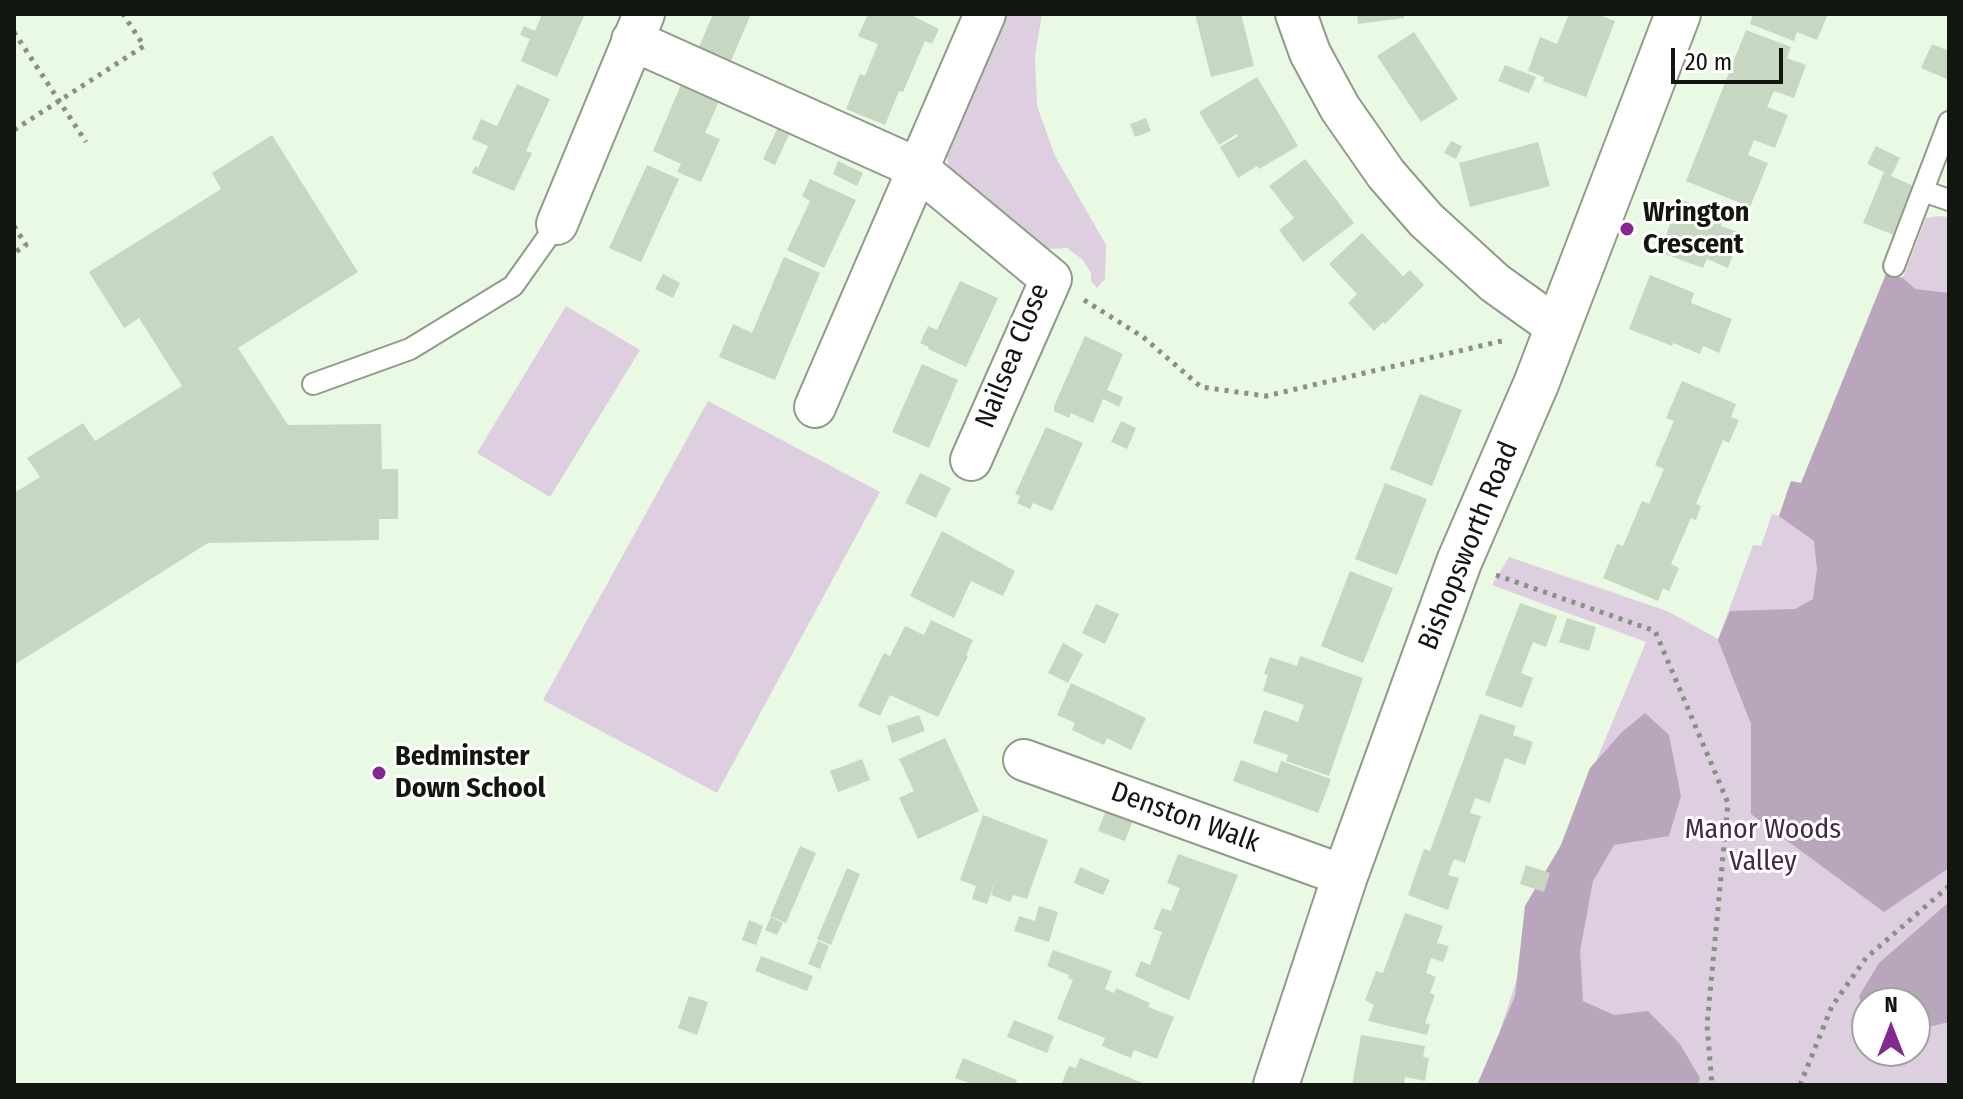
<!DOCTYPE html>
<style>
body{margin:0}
#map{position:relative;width:1963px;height:1099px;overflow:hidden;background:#e9f9e3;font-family:"Fira Sans Condensed",sans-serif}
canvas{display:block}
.frame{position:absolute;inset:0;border:16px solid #11170f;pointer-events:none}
.north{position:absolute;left:1851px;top:987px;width:80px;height:80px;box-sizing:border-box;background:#fff;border:2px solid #a0a29f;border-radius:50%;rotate:0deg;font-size:22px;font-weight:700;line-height:32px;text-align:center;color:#11170f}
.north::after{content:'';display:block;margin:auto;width:28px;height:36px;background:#862892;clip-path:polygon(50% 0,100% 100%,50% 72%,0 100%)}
.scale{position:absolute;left:1671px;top:48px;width:112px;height:36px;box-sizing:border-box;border:4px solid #11170f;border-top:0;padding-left:10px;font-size:24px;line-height:28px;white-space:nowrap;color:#11170f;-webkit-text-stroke:6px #fff;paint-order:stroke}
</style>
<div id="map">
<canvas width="1963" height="1099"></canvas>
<div class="frame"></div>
<div class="north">N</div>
<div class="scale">20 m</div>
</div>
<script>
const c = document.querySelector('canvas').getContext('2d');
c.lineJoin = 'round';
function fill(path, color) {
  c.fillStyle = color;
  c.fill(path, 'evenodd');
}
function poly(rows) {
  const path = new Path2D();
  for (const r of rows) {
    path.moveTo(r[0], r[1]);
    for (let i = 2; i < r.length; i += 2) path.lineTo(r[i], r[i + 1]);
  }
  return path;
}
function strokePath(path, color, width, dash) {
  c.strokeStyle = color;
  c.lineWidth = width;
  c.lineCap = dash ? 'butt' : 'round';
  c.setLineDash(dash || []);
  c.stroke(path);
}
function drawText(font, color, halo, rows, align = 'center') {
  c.font = font + ' "Fira Sans Condensed",sans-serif';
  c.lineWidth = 6;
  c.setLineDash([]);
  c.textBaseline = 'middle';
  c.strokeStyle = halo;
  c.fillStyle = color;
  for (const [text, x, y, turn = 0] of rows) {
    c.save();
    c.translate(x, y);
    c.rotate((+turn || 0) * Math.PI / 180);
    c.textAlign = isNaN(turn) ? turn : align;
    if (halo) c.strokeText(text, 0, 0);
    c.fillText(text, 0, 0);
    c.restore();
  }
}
const green = poly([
 [1002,14,1042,14,1035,56,1037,106,1055,156,1106,245,1105,279,1097,288,1091,281,1091,273,1082,259,1067,248,1047,249,949,173,946,146],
 [1939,216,1949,217,1949,1085,1529,1085,1493,1052,1560,847,1646,642,1492,585,1509,557,1667,611,1718,639,1753,545,1761,546,1772,514,1779,516,1791,481,1801,483,1886,274,1903,277,1926,218],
 [1867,1003,1915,1003,1915,1051,1867,1051],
 [566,306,640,350,550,497,477,453],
 [708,401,880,492,717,793,543,700]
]);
const forest = poly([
 [1886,274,1903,278,1915,289,1949,293,1949,868,1884,912,1751,814,1751,724,1718,640,1730,611,1795,609,1813,599,1817,569,1814,541,1779,516,1791,481,1801,483],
 [1645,713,1669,735,1681,796,1669,836,1614,845,1593,881,1580,951,1583,1001,1614,1015,1648,1011,1680,1044,1700,1078,1698,1085,1477,1085,1515,996,1525,906,1561,845,1590,768,1622,732],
 [1949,902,1949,1022,1915,1030,1915,1003,1867,1003,1867,1024,1859,996,1879,963]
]);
const building = poly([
 [542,14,585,14,557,77,521,61,530,39,520,35,524,26,535,31],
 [713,14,751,14,731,61,699,47],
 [868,14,909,14,939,29,932,44,925,41,903,92,899,91,885,125,846,109,860,74,865,76,878,44,858,36],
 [1195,14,1241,14,1254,66,1211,77],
 [1357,14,1404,14,1404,18,1358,24],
 [1569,14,1596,14,1615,21,1586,97,1543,81,1544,77,1528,71,1540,37,1557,44],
 [1753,14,1828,14,1817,40,1797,32,1794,41,1750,24],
 [1746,30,1791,47,1787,58,1806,65,1794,98,1774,91,1767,107,1788,115,1775,148,1754,140,1748,155,1768,163,1750,207,1686,181],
 [1414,32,1458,99,1421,122,1377,56],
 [1932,44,1949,51,1949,80,1921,68],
 [1505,65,1536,77,1529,93,1498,81],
 [1257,77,1298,146,1259,169,1257,166,1238,178,1220,147,1238,136,1237,134,1219,145,1199,112],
 [682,82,720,99,705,133,720,139,701,182,677,172,681,164,653,151],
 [517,84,550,99,526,151,532,153,514,191,472,173,475,166,478,168,488,146,472,139,481,119,497,126],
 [1146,118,1151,131,1135,137,1130,124],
 [777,129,789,135,775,165,763,159],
 [272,135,358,272,238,348,288,425,381,424,382,469,398,469,398,519,379,519,379,540,208,543,14,665,14,493,40,477,27,458,83,423,95,441,182,386,139,318,124,328,89,272,221,189,212,173],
 [1451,141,1462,146,1456,159,1444,153],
 [1538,142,1550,186,1470,207,1459,163],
 [1876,146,1900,158,1891,176,1918,188,1897,236,1863,223,1884,172,1867,164],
 [1305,159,1354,223,1303,262,1279,230,1294,218,1269,186],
 [838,161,863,173,857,186,833,174],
 [647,165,679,179,641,262,609,248],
 [810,179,856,200,824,268,787,250,810,201,802,196],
 [1680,199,1724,216,1721,226,1741,233,1728,268,1707,259,1703,268,1659,252],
 [1362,233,1403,276,1410,270,1424,285,1385,324,1383,322,1374,331,1348,303,1357,294,1329,264],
 [784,257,820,273,775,380,719,357,733,324,752,333],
 [663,274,680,283,673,298,655,289],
 [1650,275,1694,293,1691,303,1732,319,1719,353,1703,346,1700,354,1673,343,1672,346,1629,329],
 [960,281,998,298,966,367,928,349,929,347,920,343,928,326,937,330],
 [1085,336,1123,354,1107,390,1123,397,1119,407,1103,399,1093,423,1071,413,1069,418,1054,411,1054,406],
 [922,364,958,380,929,448,892,432],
 [1682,381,1736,404,1731,417,1739,420,1729,443,1723,440,1696,504,1701,506,1696,520,1691,518,1671,564,1679,568,1669,591,1663,588,1658,601,1603,578,1617,544,1623,546,1642,501,1649,504,1664,469,1655,465,1674,421,1666,418],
 [1420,394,1462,410,1432,486,1390,469],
 [1121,421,1136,428,1127,449,1111,442],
 [1046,427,1083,443,1052,511,1033,503,1030,509,1017,503,1020,496,1015,494],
 [920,473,951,488,936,518,905,503],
 [1385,483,1427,499,1397,575,1355,559],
 [942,531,1015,571,1003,596,971,581,954,618,910,596],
 [1350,571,1393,588,1363,663,1321,646],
 [1520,603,1557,616,1546,647,1533,642,1521,673,1533,678,1522,708,1485,695],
 [1096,604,1119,614,1105,644,1082,633],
 [1567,618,1596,627,1589,651,1559,642],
 [931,620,973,640,966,655,968,656,938,717,890,695,880,716,858,706,884,653,890,656,905,626,924,635],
 [1063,643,1083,654,1068,683,1048,673],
 [1300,656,1363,678,1329,776,1286,761,1288,755,1253,743,1264,710,1298,722,1304,705,1263,691,1268,675,1264,674,1270,657,1297,666],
 [1071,683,1146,718,1131,750,1107,738,1104,745,1072,730,1075,723,1057,715],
 [1480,714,1516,726,1513,735,1533,742,1525,765,1505,758,1490,803,1475,798,1470,813,1481,816,1465,863,1454,859,1448,875,1459,878,1448,910,1408,895,1424,849,1430,851],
 [919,715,925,731,892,743,887,726],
 [945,738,979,811,918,839,899,798,914,791,899,759],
 [862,759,870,780,838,792,830,771],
 [1241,760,1277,773,1281,761,1331,779,1318,813,1233,781],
 [1108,805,1135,815,1125,841,1098,831],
 [983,815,1048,840,1027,899,1013,895,1010,902,991,895,997,875,987,904,972,899,976,886,960,880],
 [800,846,816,853,786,923,770,916],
 [1178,854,1238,875,1189,1000,1135,976,1141,961,1150,965,1162,932,1153,929,1162,908,1171,911,1180,888,1167,883],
 [1526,865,1550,873,1544,892,1520,884],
 [1080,867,1110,880,1103,895,1074,883],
 [847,868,860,874,831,945,817,939],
 [1039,906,1058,912,1049,942,1014,931,1019,916,1035,921],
 [1405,913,1443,926,1437,943,1449,946,1443,962,1431,958,1426,973,1436,977,1430,993,1435,995,1425,1023,1430,1025,1427,1035,1368,1021,1374,1005,1365,1000,1376,971,1383,973],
 [771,917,783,923,777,935,765,930],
 [749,920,763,926,756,945,742,940],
 [818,941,829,946,820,969,808,964],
 [1053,950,1112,971,1105,989,1114,993,1116,988,1150,1003,1148,1007,1174,1017,1157,1059,1134,1050,1131,1058,1102,1046,1105,1038,1057,1019,1073,980,1068,978,1069,975,1047,966],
 [761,956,813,976,807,991,755,971],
 [689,996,708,1002,697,1035,678,1028],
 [1014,1020,1054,1036,1047,1053,1007,1037],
 [1361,1035,1425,1046,1423,1057,1429,1058,1425,1081,1405,1077,1404,1085,1352,1085],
 [963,1058,1017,1080,1015,1085,974,1085,955,1078],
 [1080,1058,1148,1085,1061,1085,1069,1066,1076,1068]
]);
const path = poly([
 [14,32,86,142],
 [14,130,144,46,123,14],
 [14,226,26,245,14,253],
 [1084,300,1143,337,1201,387,1266,396,1506,340],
 [1496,575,1655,631,1728,803,1707,1025,1712,1085],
 [1800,1085,1832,1006,1866,958,1949,886]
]);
const lane = poly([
 [1923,191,1949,200],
 [1894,266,1949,122],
 [313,384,410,349,513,286,557,224]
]);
const street = poly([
 [1296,14,1310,53,1340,108,1386,174,1426,220,1495,283,1558,328],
 [632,40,917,168,1051,279,971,460],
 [557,224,644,14],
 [815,407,985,14],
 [1024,760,1345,876]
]);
const secondary = poly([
 [1276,1085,1345,876,1459,562,1536,384,1678,14]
]);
const markers = [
 [1627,229,8,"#862892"],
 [379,773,8,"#862892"]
];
const poiNames = [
 ["Wrington",1643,213],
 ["Crescent",1643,245],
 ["Bedminster",395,757],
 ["Down School",395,789]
];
const streetNames = [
 ["Nailsea Close",1013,356,-68],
 ["Bishopsworth Road",1469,546,-68],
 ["Denston Walk",1185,818,20]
];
const parkNames = [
 ["Manor Woods",1763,830],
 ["Valley",1763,862]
];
fill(green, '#ddcfdf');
fill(forest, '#b9a5bc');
fill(building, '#c8d7c2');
strokePath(lane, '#8e9c88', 24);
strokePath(street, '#8e9c88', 44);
strokePath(secondary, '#8e9c88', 48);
strokePath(path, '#869282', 5, [4, 6]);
strokePath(lane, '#fff', 20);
strokePath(street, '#fff', 40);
strokePath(secondary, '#fff', 44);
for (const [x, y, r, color] of markers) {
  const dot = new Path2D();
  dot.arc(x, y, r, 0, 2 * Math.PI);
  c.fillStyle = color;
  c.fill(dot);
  strokePath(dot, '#fff', 3);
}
drawText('bold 28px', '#11170f', '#fff', poiNames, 'left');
drawText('28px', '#11170f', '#fff', streetNames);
drawText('28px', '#452749', '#fff', parkNames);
</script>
